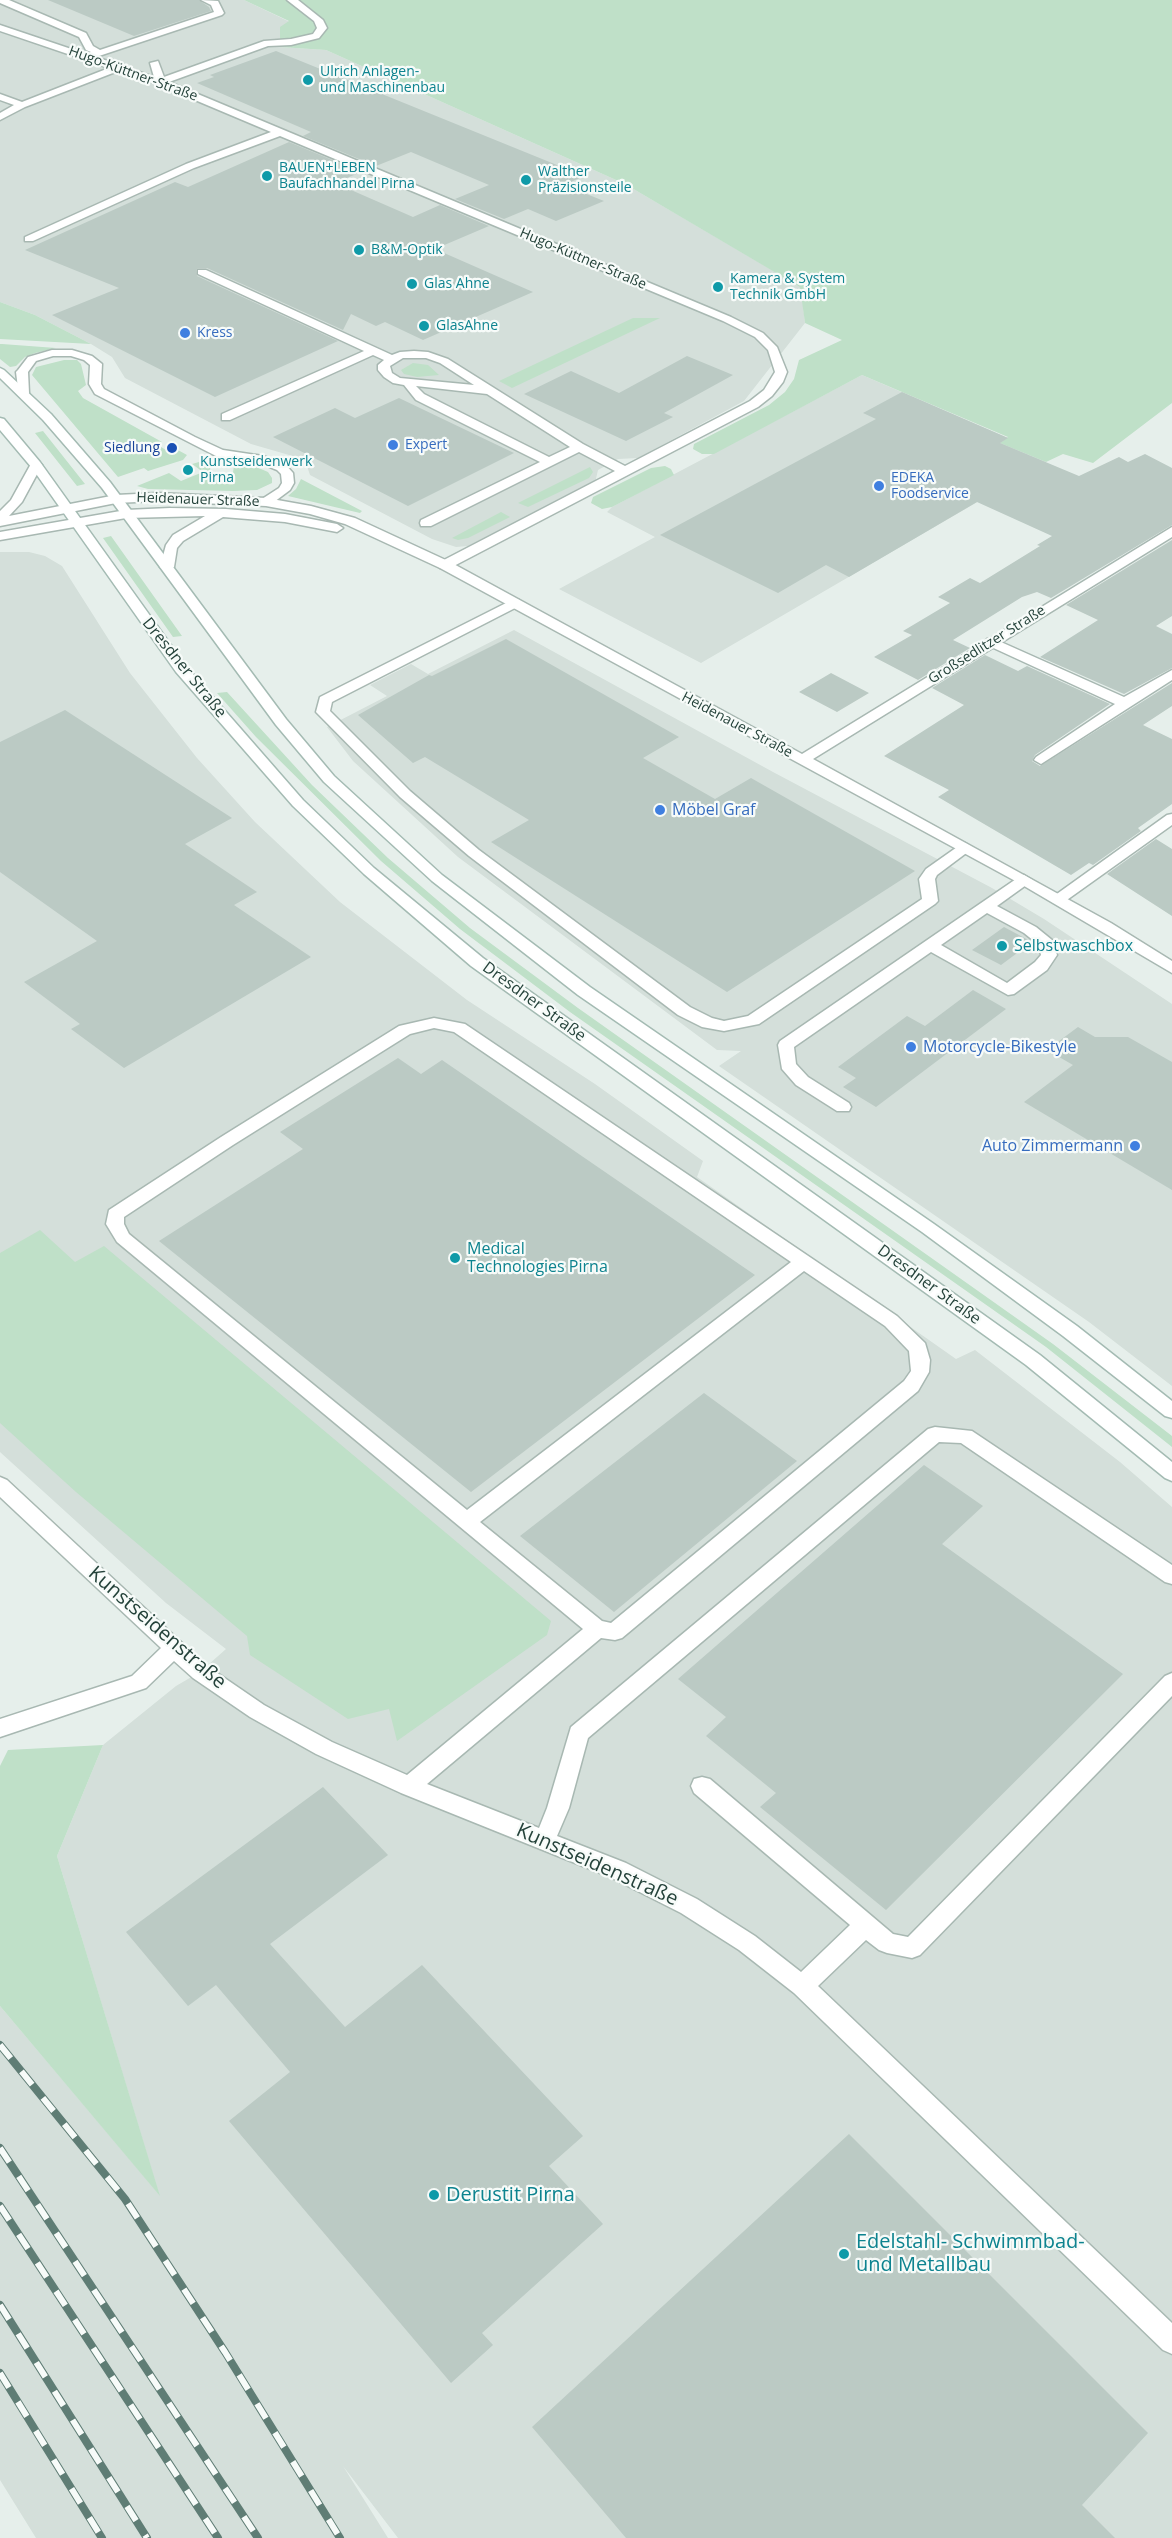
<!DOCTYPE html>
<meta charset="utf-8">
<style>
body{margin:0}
canvas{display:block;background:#e6efeb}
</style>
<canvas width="1172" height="2538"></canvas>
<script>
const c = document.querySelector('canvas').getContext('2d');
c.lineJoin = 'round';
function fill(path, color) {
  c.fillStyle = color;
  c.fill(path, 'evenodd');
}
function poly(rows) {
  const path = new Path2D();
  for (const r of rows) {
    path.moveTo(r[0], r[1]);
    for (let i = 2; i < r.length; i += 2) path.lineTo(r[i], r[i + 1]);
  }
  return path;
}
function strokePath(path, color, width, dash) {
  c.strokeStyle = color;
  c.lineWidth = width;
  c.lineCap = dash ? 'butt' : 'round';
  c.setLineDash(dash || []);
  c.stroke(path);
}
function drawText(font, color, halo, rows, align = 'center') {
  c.font = font + ' "Open Sans",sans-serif';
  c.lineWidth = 4.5;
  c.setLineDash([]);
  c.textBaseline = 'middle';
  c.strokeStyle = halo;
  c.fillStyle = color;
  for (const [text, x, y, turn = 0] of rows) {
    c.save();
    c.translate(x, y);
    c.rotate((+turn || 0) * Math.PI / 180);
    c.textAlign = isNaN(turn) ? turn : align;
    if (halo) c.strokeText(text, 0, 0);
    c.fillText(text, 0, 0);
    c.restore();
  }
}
const built = poly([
 [0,0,244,0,290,22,280,47,326,50,625,184,801,287,805,323,744,401,638,458,618,459,598,470,595,483,468,546,456,547,432,539,310,475,307,466,296,457,251,444,125,378,112,357,91,344,35,315,0,302],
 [862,375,1008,438,1001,443,1046,462,701,663,559,589,655,537,607,512,612,507],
 [0,552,29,552,45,556,62,566,130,673,197,758,255,822,340,902,467,1000,595,1084,703,1161,697,1177,956,1359,975,1350,1120,1462,1172,1507,1172,2538,398,2538,343,2466,388,2538,36,2538,0,2480,0,2006,159,2194,57,1856,103,1745,176,1686,200,1672,226,1649,166,1603,0,1452],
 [514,630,773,772,992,888,1044,919,1172,1004,1172,1386,1089,1322,719,1066,741,1051,717,1050,458,857,353,761,327,727,387,696,370,685,411,664,428,674]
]);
const green = poly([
 [244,0,1172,0,1172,403,1093,463,1063,454,1046,462,1000,443,1008,437,862,375,714,454,702,454,693,449,694,444,769,405,785,392,794,379,799,360,842,340,805,323,800,287,625,184,326,50,280,47,280,27,289,21],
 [0,302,35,315,91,344,0,339],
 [633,318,660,318,512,388,499,381],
 [0,344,2,344,56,348,35,353,25,357,16,366,10,367,0,359],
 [64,360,77,360,81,364,86,385,78,391,83,398,162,442,158,445,169,452,176,449,187,455,183,460,148,471,144,468,118,477,32,375,36,367],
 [413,363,428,365,439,375,417,377,404,374,401,370],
 [43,431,85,484,77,486,35,433],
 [199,462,210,467,211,480,232,480,234,465,254,466,268,472,272,478,272,483,257,490,233,491,148,489,137,486,169,473,181,481,203,472,192,464],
 [665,466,671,469,674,475,612,507,602,509,591,503,593,497,651,468],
 [590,467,593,472,589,478,528,507,518,503],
 [301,479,362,511,360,513,288,496,296,489],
 [501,512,510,517,468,538,458,540,452,538],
 [111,536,182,636,173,637,103,538],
 [227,692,312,785,388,858,470,928,578,1008,1053,1344,1172,1436,1172,1447,1046,1347,570,1012,460,929,381,861,256,737,217,693],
 [40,1230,75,1262,104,1246,551,1621,547,1635,397,1741,389,1709,348,1719,250,1655,247,1636,76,1492,0,1423,0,1253],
 [103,1745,57,1856,160,2196,0,2006,0,1766,8,1750]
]);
const building = poly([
 [48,0,199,0,209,7,211,11,134,36],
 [276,51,584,176,564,185,604,201,556,221,528,209,504,219,455,199,489,185,411,152,376,166,303,136,311,132,197,83,214,77,210,75],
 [289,142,361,172,335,183,413,217,440,205,489,226,435,249,533,292,423,340,385,322,376,326,351,314,343,330,207,268,198,268,196,270,197,276,338,341,215,397,52,315,119,288,25,250,175,182,188,187],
 [687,356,733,375,664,413,673,417,626,441,524,394,571,371,619,393],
 [902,392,1008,438,1000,443,1079,476,1119,457,1128,462,1145,454,1172,468,1172,525,1051,598,1037,592,1022,597,953,640,970,648,918,680,874,657,912,635,903,631,950,603,938,597,970,578,980,583,1040,546,1037,545,1052,536,977,502,849,577,826,565,778,593,660,535,876,419,863,413],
 [399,398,514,453,408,506,273,437,335,408,355,418],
 [1172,540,1172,616,1156,626,1172,634,1172,668,1124,694,1040,657,1098,620,1066,605],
 [506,639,679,737,643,758,715,799,751,778,915,871,727,992,491,842,529,820,425,757,413,763,358,715,429,675,432,676],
 [985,655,1018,671,1027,666,1110,704,1035,755,1032,761,1040,766,1172,683,1172,706,1143,725,1172,739,1172,804,1138,828,1141,831,1093,865,1089,863,1071,875,938,797,949,790,884,756,964,705,932,688],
 [831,673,869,693,837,712,799,692],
 [65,710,232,818,185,844,257,892,234,905,311,957,124,1068,71,1029,80,1024,24,982,97,941,0,872,0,742],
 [1156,839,1172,849,1172,916,1107,874],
 [1004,927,1032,942,1001,965,972,950],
 [973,990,1006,1009,876,1107,843,1087,856,1078,838,1067,907,1016,925,1026],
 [1078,1027,1095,1037,1128,1037,1172,1062,1172,1190,1024,1102,1073,1065,1047,1050],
 [398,1058,421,1074,442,1060,755,1275,471,1492,159,1241,303,1149,280,1132],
 [704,1393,797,1461,614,1612,520,1536],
 [924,1465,983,1506,942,1544,1123,1674,886,1910,760,1807,776,1793,706,1736,726,1717,678,1679],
 [323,1787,388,1855,270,1944,345,2027,422,1965,583,2136,549,2166,603,2224,482,2333,493,2345,451,2383,229,2121,290,2072,216,1985,188,2006,126,1932],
 [849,2134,1148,2433,1082,2505,1115,2538,626,2538,532,2427]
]);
const service = poly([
 [0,0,9,0,86,33,93,46,100,50,214,12,211,5,201,0,218,1,224,13,222,15,96,57,154,77,150,63,158,61,164,77,264,41,291,39,313,34,317,28,314,21,287,0,298,0,323,20,327,28,319,38,291,45,268,46,169,82,731,317,763,333,777,347,787,372,783,382,772,396,758,407,450,568,440,568,438,565,440,562,615,471,579,452,431,526,421,526,420,523,421,520,540,462,416,400,404,385,393,383,384,377,378,370,378,365,384,360,373,355,230,420,222,420,222,414,364,351,198,274,198,270,206,270,392,355,400,352,414,351,428,352,448,359,583,444,625,466,750,401,764,390,775,372,768,350,755,337,723,321,280,136,194,168,33,241,25,241,25,237,186,164,271,132,157,84,118,71,25,107,0,120,0,113,14,105,0,100,0,94,22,102,109,68,0,31,0,25,86,54,91,52,86,50,79,37,0,3,0,0],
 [403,358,426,358,440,363,474,385,400,378,392,373,390,366,403,358],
 [416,386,487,394,570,447,549,457,424,394,416,386],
 [52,350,72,350,92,356,102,364,101,384,104,389,195,437,223,450,263,456,285,464,293,473,294,483,290,490,270,505,262,505,260,502,262,499,279,488,282,483,281,474,277,470,260,463,216,456,95,394,89,384,90,365,84,360,71,356,53,356,36,361,28,372,29,393,27,396,19,396,16,372,18,370,28,357,52,350],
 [514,599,519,600,521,603,519,606,332,702,330,711,410,791,479,850,690,1007,712,1018,724,1021,748,1016,922,899,919,879,926,869,960,845,965,843,973,848,937,875,935,879,938,901,935,904,759,1024,724,1031,702,1027,678,1015,469,856,400,797,316,712,320,697,514,599],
 [992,638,1124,697,1172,670,1172,680,1041,764,1034,760,1036,757,1115,704,987,645,985,642,987,639,992,638],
 [1172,814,1172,825,1064,902,1054,902,1051,899,1054,896,1167,815,1172,814],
 [1024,875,1032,880,1029,883,997,906,1036,927,1052,940,1057,955,1047,970,1014,994,1008,995,931,952,794,1047,796,1064,808,1077,849,1103,851,1107,849,1111,837,1111,796,1085,782,1069,778,1045,780,1041,1019,877,1024,875],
 [987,913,1024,933,1039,945,1041,955,1035,962,1007,983,941,945,987,913],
 [434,1018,465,1024,897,1316,925,1343,930,1360,929,1372,918,1391,622,1638,615,1640,601,1638,427,1784,539,1828,547,1808,571,1727,928,1429,935,1427,972,1431,1172,1565,1172,1584,1165,1582,961,1443,939,1442,588,1738,569,1808,557,1836,626,1863,697,1899,755,1936,801,1972,850,1925,694,1793,691,1786,694,1779,702,1777,710,1779,893,1934,908,1937,1165,1676,1172,1673,1172,1696,920,1955,912,1958,887,1953,879,1950,866,1940,818,1986,1172,2323,1172,2354,1163,2350,794,1993,739,1950,681,1913,610,1877,401,1793,316,1754,250,1717,193,1678,174,1661,146,1688,0,1737,0,1719,132,1676,161,1648,0,1497,0,1477,7,1480,207,1666,264,1705,332,1742,407,1775,583,1629,117,1242,106,1224,109,1210,221,1137,399,1026,434,1018],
 [434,1028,454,1032,791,1262,467,1510,129,1234,124,1224,124,1217,233,1145,410,1034,434,1028],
 [804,1271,885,1326,909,1351,911,1371,904,1381,611,1623,602,1621,480,1522,804,1271]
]);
const minor = poly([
 [36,461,42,465,22,502,9,516,116,495,157,493,266,498,311,506,355,518,450,562,802,754,1172,527,1172,537,813,759,1111,923,1172,961,1172,973,1019,883,440,568,345,524,310,514,266,506,157,501,116,503,0,526,0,511,11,500,32,462,36,461],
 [170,508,226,509,285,514,337,524,343,528,337,532,285,522,223,517,183,541,177,548,174,567,167,571,160,567,166,545,173,535,205,516,126,518,0,540,0,532,126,510,170,508]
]);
const secondary = poly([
 [0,368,4,370,51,414,110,482,286,719,334,776,442,875,590,987,934,1224,1077,1326,1172,1401,1172,1418,1165,1416,1063,1336,922,1232,578,995,432,881,324,782,276,725,102,488,43,420,0,378,0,368],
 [0,418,4,419,40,462,186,666,303,800,374,868,483,958,1040,1355,1172,1462,1172,1481,1165,1478,1026,1365,471,966,364,874,293,806,176,672,32,468,0,430,0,418]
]);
const rail = poly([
 [0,2045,125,2199,225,2352,340,2538],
 [0,2148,258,2538],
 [0,2206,218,2538],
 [0,2305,147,2538],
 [0,2373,102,2538]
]);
const markers = [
 [308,80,6,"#0f9aa8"],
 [267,176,6,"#0f9aa8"],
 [526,180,6,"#0f9aa8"],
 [359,250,6,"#0f9aa8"],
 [412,284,6,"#0f9aa8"],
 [718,287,6,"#0f9aa8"],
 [424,326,6,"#0f9aa8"],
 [185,333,6,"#3f7fe0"],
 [393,445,6,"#3f7fe0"],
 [172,448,6,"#1a4fb4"],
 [188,470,6,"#0f9aa8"],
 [879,486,6,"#3f7fe0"],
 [660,810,6,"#3f7fe0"],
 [1002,946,6,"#0f9aa8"],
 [911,1047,6,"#3f7fe0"],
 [1135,1146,6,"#3f7fe0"],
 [455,1258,6,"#0f9aa8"],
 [434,2195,6,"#0f9aa8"],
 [844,2254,6,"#0f9aa8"]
];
const farCulturenames = [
 ["Ulrich Anlagen-",320,72],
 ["und Maschinenbau",320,88],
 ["BAUEN+LEBEN",279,168],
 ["Baufachhandel Pirna",279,184],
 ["Walther",538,172],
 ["Präzisionsteile",538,188],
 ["B&M-Optik",371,250],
 ["Kamera & System",730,279],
 ["Technik GmbH",730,295],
 ["Glas Ahne",424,284],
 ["GlasAhne",436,326],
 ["Kunstseidenwerk",200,462],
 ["Pirna",200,478]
];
const farStreetnames = [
 ["Hugo-Küttner-Straße",133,74,20],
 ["Hugo-Küttner-Straße",583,259,23],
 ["Heidenauer Straße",198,500,2],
 ["Großsedlitzer Straße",987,645,-32],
 ["Heidenauer Straße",737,725,28]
];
const farShopnames = [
 ["Kress",197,333],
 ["Expert",405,445],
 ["EDEKA",891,478],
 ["Foodservice",891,494]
];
const farTransitnames = [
 ["Siedlung",160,448]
];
const streetNames = [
 ["Dresdner Straße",184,668,51],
 ["Dresdner Straße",534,1002,36],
 ["Dresdner Straße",929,1285,36]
];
const shopNames = [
 ["Möbel Graf",672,810],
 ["Motorcycle-Bikestyle",923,1047],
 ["Auto Zimmermann",1123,1146,"right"]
];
const cultureNames = [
 ["Selbstwaschbox",1014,946],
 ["Medical",467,1249],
 ["Technologies Pirna",467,1267]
];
const nearStreetnames = [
 ["Kunstseidenstraße",157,1628,41],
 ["Kunstseidenstraße",597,1865,24]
];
const nearCulturenames = [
 ["Derustit Pirna",446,2195],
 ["Edelstahl- Schwimmbad-",856,2242],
 ["und Metallbau",856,2265]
];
fill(built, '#d4dfda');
fill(green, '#bfe0c8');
fill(building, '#bbcac4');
strokePath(service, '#a8b8b2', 3);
strokePath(minor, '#a8b8b2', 3);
strokePath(secondary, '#a4bbb3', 3);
fill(service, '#fff');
fill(minor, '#fff');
fill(secondary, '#fff');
strokePath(rail, '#5f7d75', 8);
strokePath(rail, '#f7fbf9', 6, [17]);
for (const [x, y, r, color] of markers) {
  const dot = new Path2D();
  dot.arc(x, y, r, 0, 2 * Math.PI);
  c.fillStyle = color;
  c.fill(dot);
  strokePath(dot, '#f7fbf9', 2);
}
drawText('14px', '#0d838f', '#f7fbf9', farCulturenames, 'left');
drawText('14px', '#24423a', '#f7fbf9', farStreetnames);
drawText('14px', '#366cbe', '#f7fbf9', farShopnames, 'left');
drawText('14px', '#164399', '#f7fbf9', farTransitnames, 'right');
drawText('16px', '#24423a', '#f7fbf9', streetNames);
drawText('16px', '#366cbe', '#f7fbf9', shopNames, 'left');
drawText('16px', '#0d838f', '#f7fbf9', cultureNames, 'left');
drawText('20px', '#24423a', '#f7fbf9', nearStreetnames);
drawText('20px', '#0d838f', '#f7fbf9', nearCulturenames, 'left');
</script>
